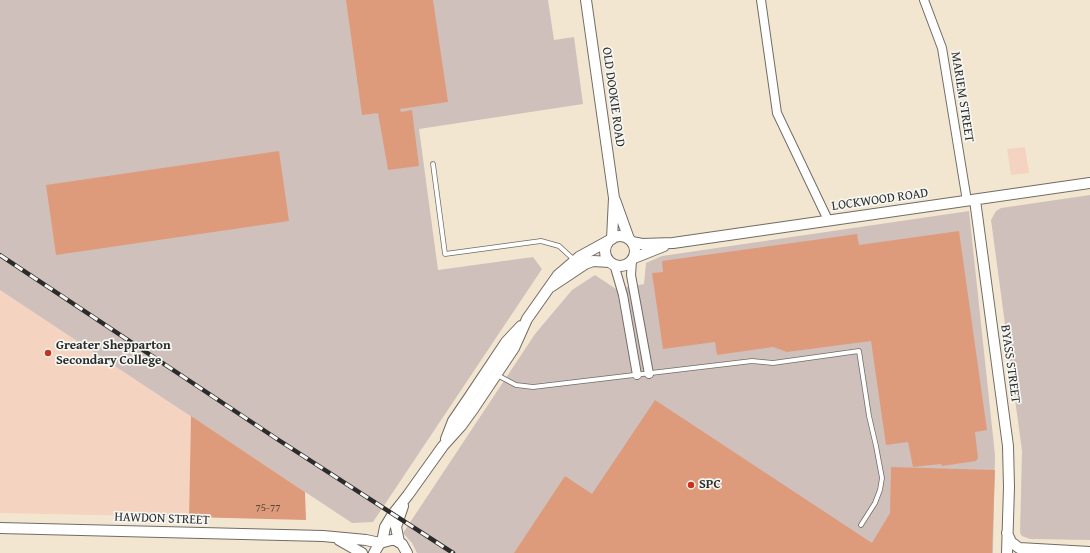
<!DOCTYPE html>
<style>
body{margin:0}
canvas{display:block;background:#f3e6d1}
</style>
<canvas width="1090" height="553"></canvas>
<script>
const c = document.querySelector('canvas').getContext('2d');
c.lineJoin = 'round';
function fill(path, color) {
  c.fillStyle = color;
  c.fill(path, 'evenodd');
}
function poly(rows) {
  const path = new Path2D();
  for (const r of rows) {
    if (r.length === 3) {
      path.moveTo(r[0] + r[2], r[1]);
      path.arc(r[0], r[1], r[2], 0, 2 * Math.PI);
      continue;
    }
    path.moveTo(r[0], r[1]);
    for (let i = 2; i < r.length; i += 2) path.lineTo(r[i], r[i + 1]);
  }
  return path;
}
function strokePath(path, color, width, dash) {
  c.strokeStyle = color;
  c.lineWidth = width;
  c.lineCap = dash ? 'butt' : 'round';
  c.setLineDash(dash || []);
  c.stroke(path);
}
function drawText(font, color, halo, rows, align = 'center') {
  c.font = font + ' "Gentium Book Plus",serif';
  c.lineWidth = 3.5;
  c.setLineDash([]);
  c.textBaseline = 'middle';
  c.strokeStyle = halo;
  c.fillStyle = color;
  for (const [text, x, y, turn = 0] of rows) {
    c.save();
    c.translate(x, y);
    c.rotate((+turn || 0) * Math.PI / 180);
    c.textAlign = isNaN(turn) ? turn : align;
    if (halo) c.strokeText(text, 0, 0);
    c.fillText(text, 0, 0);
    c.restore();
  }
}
const built = poly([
 [1025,147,1029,173,1011,175,1007,149],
 [0,290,191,416,189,517,0,513]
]);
const industrial = poly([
 [0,0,548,0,554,40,574,37,583,104,419,129,438,270,533,257,542,269,373,522,352,523,0,290],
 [1090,195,1090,540,1030,539,1022,536,1020,533,1022,451,991,220,996,211,1001,208],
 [969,211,995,455,993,553,417,553,412,543,403,533,535,334,572,290,595,275,616,289,644,284,646,263,662,256]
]);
const building = poly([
 [346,0,433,0,448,102,400,109,401,112,412,110,419,166,388,170,378,113,362,115],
 [279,151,289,221,56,255,46,185],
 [959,231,987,430,975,432,978,458,976,461,942,466,941,464,913,467,908,442,886,445,871,341,787,352,773,347,717,355,715,342,663,349,652,273,663,272,662,261,857,234,859,245],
 [655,400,872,543,890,513,891,467,995,470,992,553,514,553,565,476,592,494],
 [191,416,305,492,306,520,189,517]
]);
const service = poly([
 [433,164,445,254,541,241,559,246,571,257,573,261],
 [497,375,516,385,533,387,752,361,773,363,859,351,869,416,876,446,882,478,880,490,875,503,861,525]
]);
const minor = poly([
 [761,0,777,113,828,220],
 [924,0,942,48,967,201],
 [632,260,631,275,649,374],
 [614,264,623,295,637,375]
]);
const tertiary = poly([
 [586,0,614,198,612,239],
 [615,200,629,239],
 [975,200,1008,446,1009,487,1007,553],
 [620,251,15],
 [632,242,642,244,673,243,1090,183],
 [634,258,664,246],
 [552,286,585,264,593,261,610,262],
 [446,439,453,421,468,399,506,342,521,326],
 [0,528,323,536,366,540,380,543],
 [1007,533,1011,542,1019,548,1090,552],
 [339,540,362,553],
 [382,542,385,527,393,514,408,495,443,446,461,426,474,408,514,348,527,319,558,275,579,257,610,240],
 [399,542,396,527,403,506],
 [374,553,380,543,391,540,395,540,402,544,407,553]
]);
const rail = poly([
 [0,255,277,439,453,553]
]);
const markers = [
 [48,353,4,"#c8321e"],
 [691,485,4,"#c8321e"]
];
const numberNames = [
 ["75-77",268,508]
];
const streetNames = [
 ["OLD DOOKIE ROAD",613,97,82],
 ["MARIEM STREET",962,97,81],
 ["LOCKWOOD ROAD",880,200,-8],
 ["BYASS STREET",1010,364,82],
 ["HAWDON STREET",162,519,2]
];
const poiNames = [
 ["Greater Shepparton",56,346],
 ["Secondary College",56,361],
 ["SPC",699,485]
];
fill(built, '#f4d3c0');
fill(industrial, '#d0c0bc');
fill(building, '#de9b7c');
strokePath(service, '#716c65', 5.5);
strokePath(minor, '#716c65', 10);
strokePath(tertiary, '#716c65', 12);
strokePath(service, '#fff', 4);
strokePath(minor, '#fff', 8);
strokePath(tertiary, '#fff', 10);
strokePath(rail, '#2b2b2b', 4.5);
strokePath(rail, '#f6f6f2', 3, [9]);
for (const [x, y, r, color] of markers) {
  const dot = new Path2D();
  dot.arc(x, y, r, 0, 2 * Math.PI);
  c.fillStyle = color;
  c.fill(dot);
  strokePath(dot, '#f6f6f2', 1.5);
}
drawText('11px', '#58473f', null, numberNames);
drawText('13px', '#2b2b2b', '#f6f6f2', streetNames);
drawText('bold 13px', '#2b2b2b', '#f6f6f2', poiNames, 'left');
</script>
